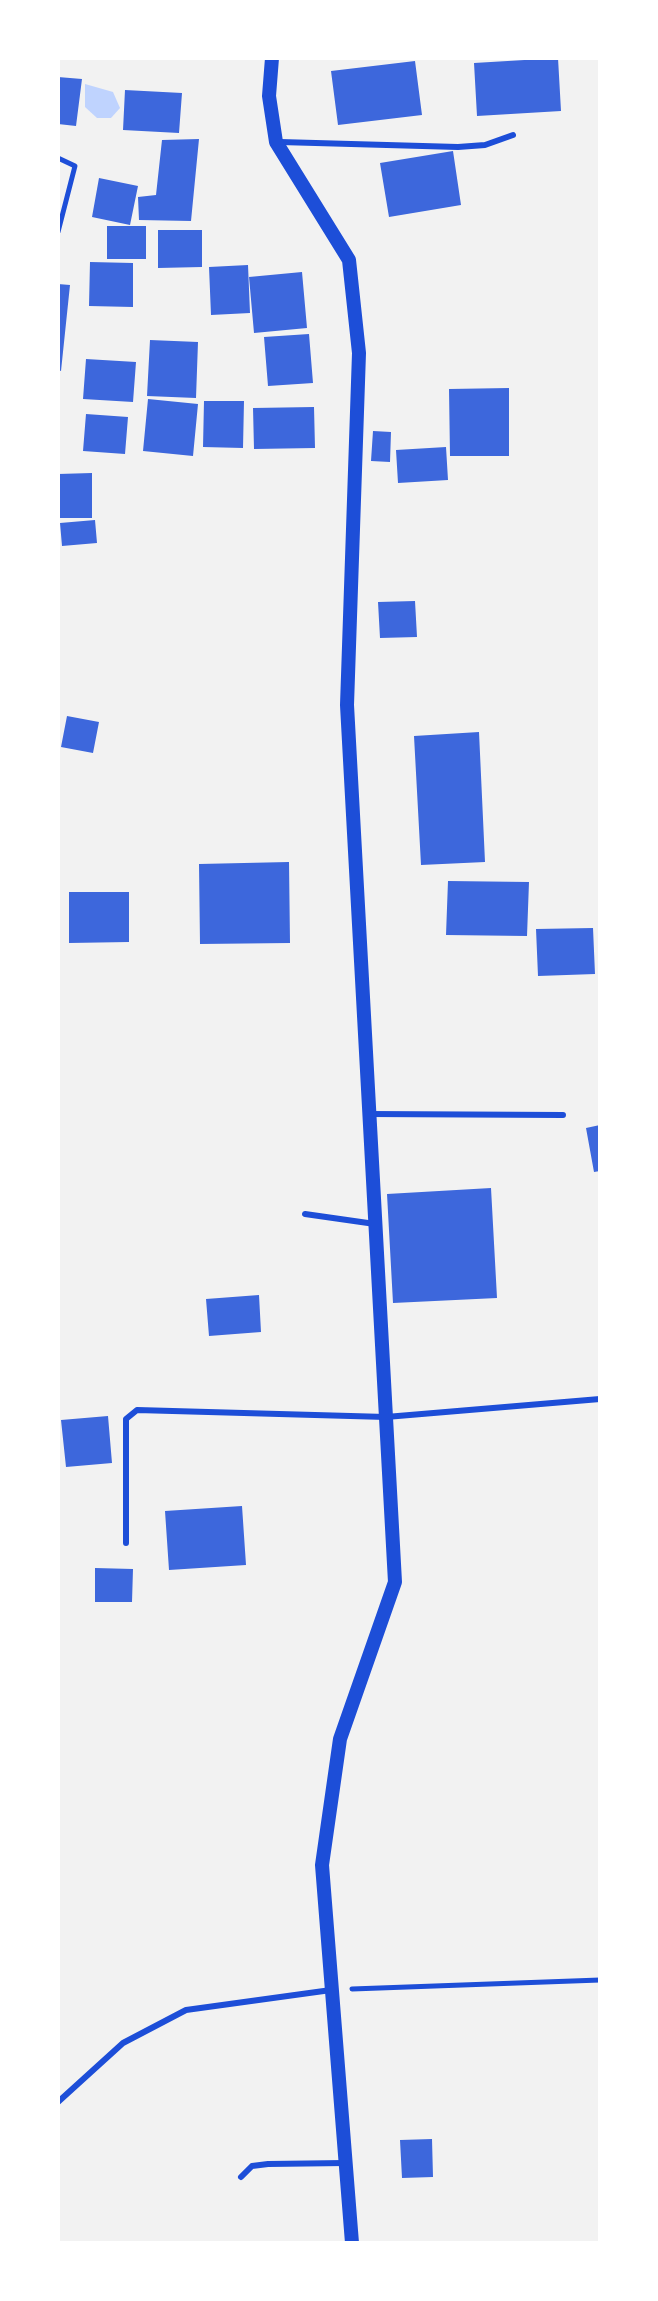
<!DOCTYPE html>
<style>
body{margin:0}
#map{position:relative;width:658px;height:2301px;overflow:hidden;background:#f2f2f2;font-family:"Varela Round",sans-serif}
canvas{display:block}
.frame{position:absolute;inset:0;border:60px solid #fff;pointer-events:none}
</style>
<div id="map">
<canvas width="658" height="2301"></canvas>
<div class="frame"></div>
</div>
<script>
const c = document.querySelector('canvas').getContext('2d');
c.lineJoin = 'round';
function fill(path, color) {
  c.fillStyle = color;
  c.fill(path, 'evenodd');
}
function poly(rows) {
  const path = new Path2D();
  for (const r of rows) {
    path.moveTo(r[0], r[1]);
    for (let i = 2; i < r.length; i += 2) path.lineTo(r[i], r[i + 1]);
  }
  return path;
}
function strokePath(path, color, width, dash) {
  c.strokeStyle = color;
  c.lineWidth = width;
  c.lineCap = dash ? 'butt' : 'round';
  c.setLineDash(dash || []);
  c.stroke(path);
}
const water = poly([
 [85,84,113,92,120,108,111,118,97,118,85,107]
]);
const building = poly([
 [558,58,561,111,477,116,474,63],
 [415,61,422,115,338,125,331,71],
 [58,77,82,79,76,126,58,124],
 [125,90,182,93,179,133,123,130],
 [199,139,191,221,139,220,138,197,156,195,162,140],
 [453,151,461,205,389,217,380,163],
 [99,178,138,186,130,225,92,217],
 [107,226,146,226,146,259,107,259],
 [158,230,202,230,202,267,158,268],
 [90,262,133,263,133,307,89,306],
 [248,265,250,313,211,315,209,267],
 [302,272,307,328,254,333,249,277],
 [58,284,70,285,61,371,58,370],
 [309,334,313,383,268,386,264,337],
 [150,340,198,342,196,398,147,396],
 [86,359,136,362,133,402,83,399],
 [509,388,509,456,450,456,449,389],
 [148,399,198,404,193,456,143,451],
 [204,401,244,401,243,448,203,447],
 [314,407,315,448,254,449,253,408],
 [86,414,128,417,125,454,83,451],
 [373,431,391,432,390,462,371,461],
 [446,447,448,480,398,483,396,450],
 [92,473,92,518,58,518,58,474],
 [95,520,97,543,62,546,60,523],
 [415,601,417,637,380,638,378,602],
 [67,716,99,722,93,753,61,747],
 [479,732,485,862,421,865,414,736],
 [289,862,290,943,200,944,199,864],
 [448,881,529,882,527,936,446,935],
 [69,892,129,892,129,942,69,943],
 [593,928,595,974,538,976,536,929],
 [600,1125,600,1171,594,1172,586,1128],
 [491,1188,497,1298,393,1303,387,1194],
 [259,1295,261,1332,209,1336,206,1299],
 [108,1416,112,1463,66,1467,61,1420],
 [242,1506,246,1565,169,1570,165,1511],
 [95,1568,133,1569,132,1602,95,1602],
 [432,2139,433,2177,402,2178,400,2140]
]);
const path = poly([
 [58,158,75,166,58,232],
 [352,1989,600,1980]
]);
const service = poly([
 [280,142,458,147,485,145,513,135],
 [369,1114,563,1115],
 [305,1214,375,1224],
 [126,1543,126,1419,137,1410,386,1417,600,1399],
 [58,2102,123,2043,186,2010,331,1990],
 [241,2177,252,2166,268,2164,345,2163]
]);
const tertiary = poly([
 [272,58,269,96,276,142,349,260,359,353,347,705,395,1582,340,1739,322,1865,352,2243]
]);
fill(water, '#bfd3fe');
fill(building, '#3d67dc');
strokePath(path, '#1d4ed8', 5);
strokePath(service, '#1d4ed8', 6);
strokePath(tertiary, '#1d4ed8', 14);
</script>
